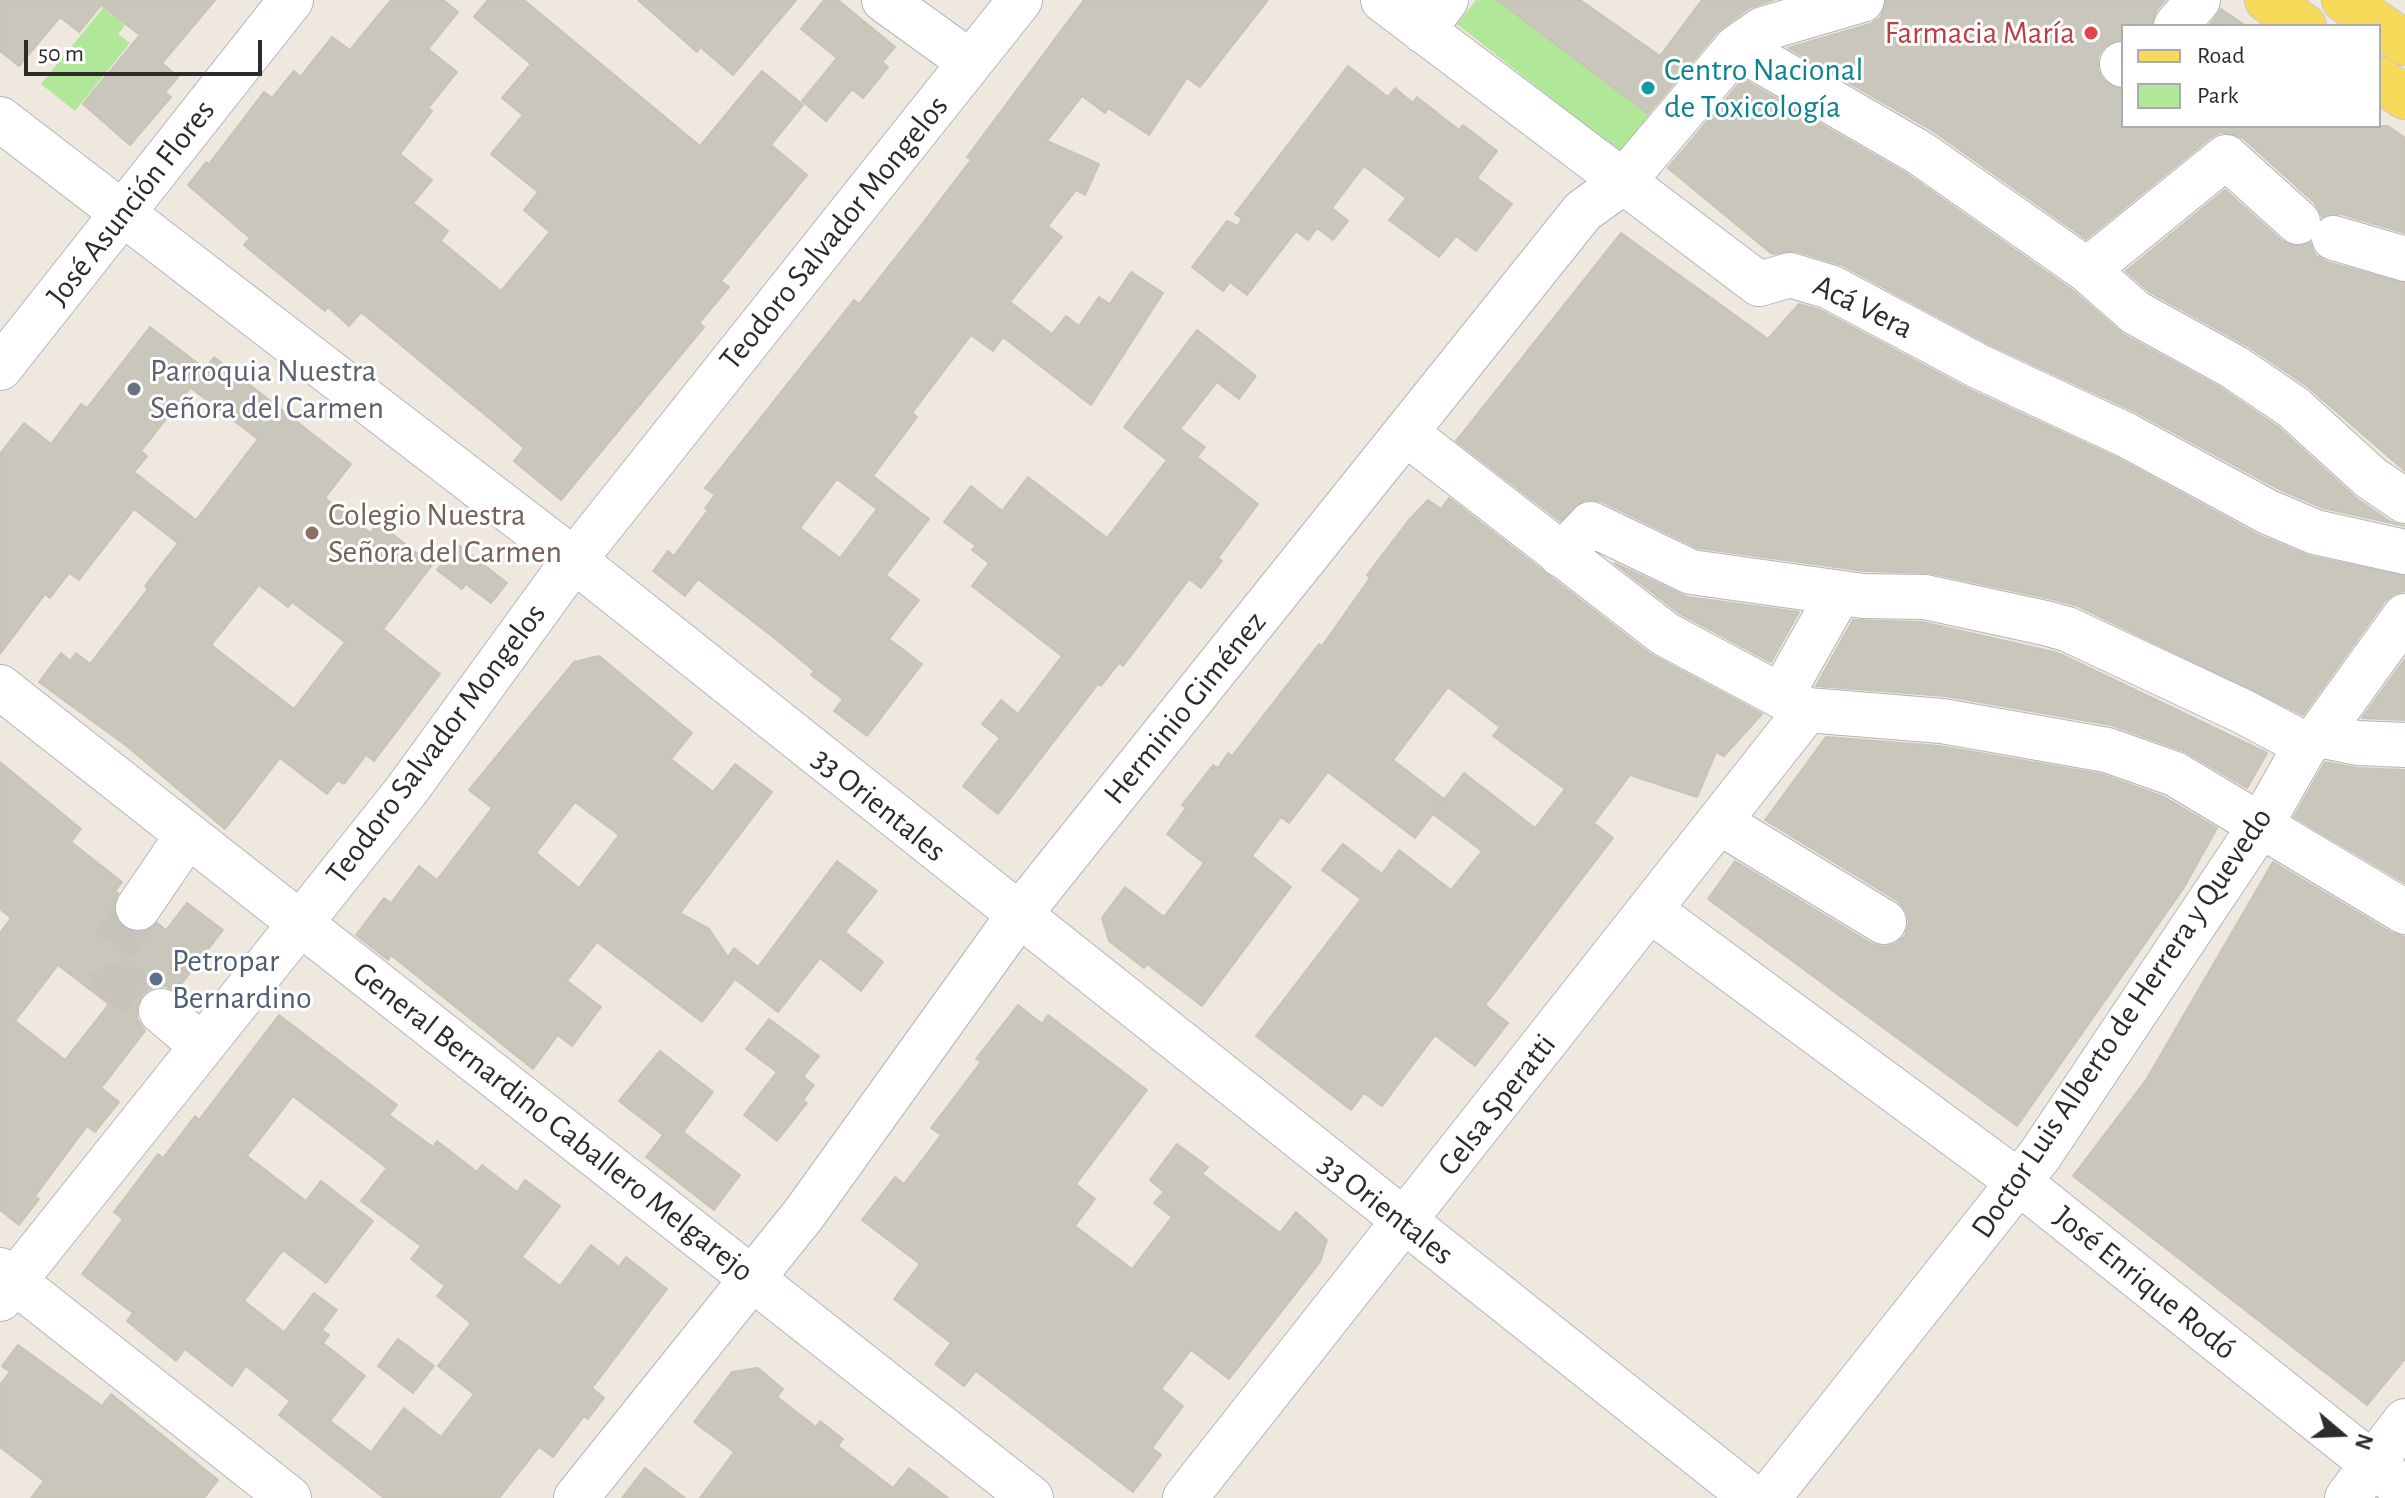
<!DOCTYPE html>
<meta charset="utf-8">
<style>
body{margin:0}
#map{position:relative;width:2405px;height:1498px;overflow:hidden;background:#eee8de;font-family:"Alegreya Sans",sans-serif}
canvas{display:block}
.legend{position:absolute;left:2121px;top:24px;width:260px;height:104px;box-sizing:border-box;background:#fff;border:2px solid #ababab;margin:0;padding:10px 14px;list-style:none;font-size:24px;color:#2c2c2c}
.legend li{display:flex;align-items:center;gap:16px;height:40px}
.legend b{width:40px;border:2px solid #ababab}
.north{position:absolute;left:2301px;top:1394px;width:80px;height:80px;-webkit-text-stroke:6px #fff;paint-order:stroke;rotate:109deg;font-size:22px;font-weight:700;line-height:32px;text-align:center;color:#2c2c2c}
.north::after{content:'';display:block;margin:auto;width:28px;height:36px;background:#2c2c2c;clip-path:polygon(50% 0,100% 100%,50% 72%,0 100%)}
.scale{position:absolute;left:24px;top:40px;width:238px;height:36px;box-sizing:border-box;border:4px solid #2c2c2c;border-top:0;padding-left:10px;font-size:24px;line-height:28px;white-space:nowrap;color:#2c2c2c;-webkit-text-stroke:6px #fff;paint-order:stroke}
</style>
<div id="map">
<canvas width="2405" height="1498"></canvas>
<ul class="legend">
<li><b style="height:10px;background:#f7da5a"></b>Road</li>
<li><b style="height:22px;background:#b0e798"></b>Park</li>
</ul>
<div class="north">N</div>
<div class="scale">50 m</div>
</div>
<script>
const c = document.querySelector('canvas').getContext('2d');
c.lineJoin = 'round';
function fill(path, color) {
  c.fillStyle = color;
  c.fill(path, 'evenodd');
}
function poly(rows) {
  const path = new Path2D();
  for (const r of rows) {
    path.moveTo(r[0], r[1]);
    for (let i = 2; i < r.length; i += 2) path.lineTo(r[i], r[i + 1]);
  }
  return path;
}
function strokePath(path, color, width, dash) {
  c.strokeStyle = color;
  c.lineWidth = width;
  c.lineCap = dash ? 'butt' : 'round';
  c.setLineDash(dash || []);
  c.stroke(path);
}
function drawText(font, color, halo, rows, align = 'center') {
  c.font = font + ' "Alegreya Sans",sans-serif';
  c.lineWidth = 6;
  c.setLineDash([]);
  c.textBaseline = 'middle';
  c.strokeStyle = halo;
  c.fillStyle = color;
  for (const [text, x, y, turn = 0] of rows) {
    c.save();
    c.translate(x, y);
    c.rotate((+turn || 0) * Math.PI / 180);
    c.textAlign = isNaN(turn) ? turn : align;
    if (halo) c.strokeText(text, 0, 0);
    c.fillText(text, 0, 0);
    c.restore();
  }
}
const green = poly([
 [1476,0,1497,0,1655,120,1629,152,1618,151,1457,24],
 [103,8,125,25,118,34,130,43,75,111,41,84]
]);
const building = poly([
 [0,0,215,0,162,63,178,77,165,92,171,97,130,145,83,104,140,35,101,5,79,32,60,17,19,66,0,51,0,0],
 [391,0,443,0,458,12,428,49,457,72,428,108,432,111,400,154,432,180,413,203,448,231,441,241,501,291,550,232,524,210,538,192,491,154,523,115,502,98,531,64,474,17,488,0,524,0,700,146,762,71,803,105,771,145,807,175,721,281,729,287,699,323,704,327,561,500,514,461,524,448,495,423,361,312,349,326,328,307,325,311,244,245,250,238,188,185,206,162,209,164,264,92,272,98,294,71,300,77,332,37,350,50,391,0],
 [638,0,796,0,733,75,700,47,697,52,638,0],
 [824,0,838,0,895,47,882,62,888,67,863,98,852,89,826,121,802,101,837,58,801,29,824,0],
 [1084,0,1268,0,1200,87,1187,78,1149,135,1108,108,1105,113,1082,96,1047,141,1099,164,1085,195,1076,190,1048,226,1062,237,1010,302,1052,334,1066,316,1079,326,1099,297,1110,304,1131,272,1163,293,1091,405,1003,337,993,351,971,335,912,413,917,417,873,476,929,519,886,575,919,600,889,639,922,664,867,736,834,711,843,699,811,675,814,671,777,640,698,579,685,596,653,571,668,551,674,556,708,510,705,508,715,495,705,488,854,300,859,304,922,224,971,160,967,157,1084,0],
 [837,479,877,509,840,558,800,528,837,479],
 [1497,0,1580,0,1660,56,1702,0,1773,0,1749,8,1718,31,1648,114,1497,0],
 [1886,0,2165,0,2156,11,2152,26,2123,26,2123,40,2105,46,2098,57,2098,70,2104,81,2123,89,2123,126,2388,126,2405,138,2405,233,2341,214,2322,217,2315,203,2243,138,2221,132,2210,138,2086,239,1933,131,1788,48,1870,24,1881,17,1886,0],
 [2221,9,2246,26,2209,26,2221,9],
 [1348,66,1388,97,1395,88,1413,103,1417,97,1459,130,1463,125,1497,151,1477,178,1512,204,1476,251,1456,236,1439,257,1389,220,1406,198,1364,166,1332,208,1348,221,1333,240,1317,228,1308,240,1296,231,1247,295,1230,282,1223,291,1192,267,1227,221,1238,226,1242,219,1235,214,1348,66],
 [1743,79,1907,174,2072,290,2124,335,2221,388,2278,427,2357,499,2391,522,2405,526,2323,508,2279,489,2138,413,1991,345,1842,265,1796,251,1772,254,1668,168,1743,79],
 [2225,190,2282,241,2294,246,2310,243,2315,255,2327,262,2405,283,2405,471,2307,386,2246,345,2150,292,2126,271,2225,190],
 [1621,233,1768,339,1799,304,1820,310,1968,389,2115,457,2258,535,2309,556,2405,576,2405,591,2394,594,2385,601,2303,715,2078,606,2052,599,1930,573,1865,571,1698,548,1601,501,1586,500,1560,521,1456,441,1621,233],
 [150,327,205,369,141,451,147,456,134,472,196,520,258,439,191,388,214,357,351,464,325,498,370,533,378,523,432,565,383,629,440,674,374,761,366,755,344,784,338,780,327,794,280,758,225,829,128,747,39,682,61,653,70,661,76,653,90,664,148,589,145,586,178,543,134,509,79,580,69,573,50,598,45,594,0,654,0,454,24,423,51,444,81,404,87,408,150,327],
 [259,585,288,607,292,602,345,642,294,709,211,645,259,585],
 [1197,330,1256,376,1239,399,1217,382,1180,429,1205,447,1197,457,1258,504,1218,558,1222,561,1201,588,1189,579,1123,666,1119,663,1101,686,1098,684,998,814,963,786,1000,738,982,724,1001,700,1018,714,1062,656,972,586,989,563,972,550,976,546,944,522,971,486,1002,511,1028,477,1107,538,1167,460,1124,427,1197,330],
 [1449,498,1650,654,1762,714,1724,756,1716,752,1697,797,1630,775,1594,823,1613,838,1485,1005,1508,1023,1475,1066,1435,1035,1382,1106,1364,1093,1351,1110,1256,1036,1361,899,1322,870,1343,844,1382,874,1399,850,1451,890,1482,851,1433,814,1464,773,1535,828,1565,789,1493,736,1500,727,1448,687,1393,760,1444,799,1415,838,1328,772,1289,823,1281,817,1252,856,1291,887,1202,1006,1147,964,1144,968,1109,941,1102,918,1125,887,1164,917,1204,863,1167,834,1186,808,1182,805,1213,765,1218,768,1228,753,1232,756,1319,644,1322,646,1370,578,1367,575,1409,520,1428,500,1441,509,1449,498],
 [457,544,507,583,491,603,466,584,462,589,437,570,457,544],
 [1614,563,1687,597,1799,612,1771,662,1679,613,1614,563],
 [1853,620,1922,622,2058,653,2267,753,2247,788,2184,751,2111,725,1946,696,1816,686,1853,620],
 [599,656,692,733,671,759,713,792,735,764,772,792,680,913,709,929,728,957,734,948,758,967,837,861,877,891,845,932,883,962,861,991,820,958,778,1012,735,979,702,1022,597,942,567,981,601,1007,572,1046,558,1035,533,1069,391,955,388,960,356,935,384,898,391,903,419,866,437,880,492,808,469,790,574,662,599,656],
 [575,802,619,835,579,888,536,853,575,802],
 [2405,659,2405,720,2362,718,2405,659],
 [1826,737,1939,746,2101,774,2164,797,2217,828,2183,889,2017,1126,1708,899,1735,861,1872,944,1883,947,1895,944,1905,936,1909,922,1906,911,1898,901,1765,820,1826,737],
 [0,762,81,829,71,842,122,882,115,891,118,893,113,907,115,918,123,928,137,933,157,923,166,930,187,903,223,930,176,991,165,986,153,987,142,995,137,1006,137,1019,145,1031,101,1088,119,1102,95,1132,87,1126,35,1196,39,1199,19,1225,0,1210,0,933,11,918,0,909,0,762],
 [58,965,109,1004,65,1060,15,1021,58,965],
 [2325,762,2357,768,2405,770,2405,883,2294,817,2325,762],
 [2273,862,2392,933,2405,937,2405,1359,2367,1405,2073,1176,2146,1080,2273,862],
 [1018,1005,1042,1024,1048,1015,1147,1090,1076,1184,1095,1199,1075,1226,1132,1269,1172,1217,1154,1203,1164,1192,1150,1180,1177,1144,1208,1167,1202,1174,1280,1233,1296,1212,1327,1240,1320,1262,1229,1379,1191,1350,1161,1389,1183,1406,1152,1448,1161,1455,1133,1492,976,1371,964,1386,935,1364,951,1343,894,1299,920,1264,862,1220,895,1177,904,1184,941,1135,931,1128,981,1062,976,1059,1018,1005],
 [279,1015,397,1105,389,1115,433,1147,437,1141,477,1172,482,1165,517,1192,525,1180,560,1206,522,1257,560,1286,591,1245,619,1267,626,1257,667,1289,592,1388,604,1398,588,1419,584,1416,553,1457,539,1447,499,1498,384,1498,279,1415,290,1401,246,1366,232,1386,185,1349,176,1361,127,1321,133,1313,82,1274,123,1219,114,1212,158,1154,163,1158,195,1116,199,1120,279,1015],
 [293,1096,387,1168,361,1201,421,1246,411,1259,445,1286,437,1296,471,1323,438,1366,474,1394,441,1437,404,1408,371,1452,330,1421,365,1376,323,1343,329,1335,322,1330,337,1310,314,1293,284,1332,244,1301,283,1250,326,1283,373,1221,321,1181,306,1201,247,1156,293,1096],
 [769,1019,819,1056,803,1077,814,1085,803,1100,807,1103,777,1141,744,1115,777,1072,746,1049,769,1019],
 [660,1051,713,1092,683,1132,740,1175,714,1210,646,1157,663,1135,619,1101,660,1051],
 [398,1339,434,1366,413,1393,378,1366,398,1339],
 [18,1345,102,1406,111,1394,218,1480,204,1498,31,1498,44,1481,0,1447,0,1385,10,1372,2,1366,18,1345],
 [758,1368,783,1389,777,1397,816,1427,820,1421,843,1439,838,1446,893,1488,909,1468,948,1498,700,1498,734,1452,694,1422,732,1372,758,1368],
 [645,1468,685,1498,622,1498,645,1468]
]);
const minorTunnel = poly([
 [138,908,111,950,108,965,112,976,161,1011]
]);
const minor = poly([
 [884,0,970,62],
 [1383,0,1759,284,1790,275,1830,287,1980,367,2126,435,2268,512,2315,532,2405,552],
 [2176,26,2198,0],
 [1423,31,1446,0],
 [1737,47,1920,153,2087,270,2136,313,2234,367,2293,407,2371,478,2405,501],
 [2122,64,2123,65],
 [0,119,574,560,1753,1498],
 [2334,238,2405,259],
 [2087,270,2226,157,2298,222],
 [0,368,291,0],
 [1407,434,1665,634,1796,704,1807,710,1942,721,2107,750,2175,774,2405,912],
 [1561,555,1591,524,1691,572,1863,596,1925,597,2045,623,2067,629,2242,711,2306,745],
 [0,687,1031,1498],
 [1781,696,1839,593],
 [2319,735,2358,743,2405,745],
 [1719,822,1884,922],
 [138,908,187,836],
 [1650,910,2020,1183,2405,1490],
 [161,1011,202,1046],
 [0,1270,289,1498],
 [0,1299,406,791,574,560,1020,0],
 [576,1498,804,1214,1018,916,1583,211,1622,183,1737,47,1763,29,1862,0],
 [1185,1498,1807,710],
 [1768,1498,2040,1155,2262,823,2306,745,2319,735,2405,616],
 [2347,1498,2405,1421]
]);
const major = poly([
 [2267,0,2304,26],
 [2344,0,2405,43],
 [2379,79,2405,97]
]);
const markers = [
 [2091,33,8,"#e0444e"],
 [1648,88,8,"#0f9aa8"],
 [134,389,8,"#6b7280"],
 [312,533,8,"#8d6e63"],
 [156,979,8,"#5c6f8a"]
];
const healthNames = [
 ["Farmacia María",2075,33]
];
const cultureNames = [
 ["Centro Nacional",1664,70],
 ["de Toxicología",1664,107]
];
const streetNames = [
 ["José Asunción Flores",131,203,-52],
 ["Teodoro Salvador Mongelos",834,233,-51],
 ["Acá Vera",1863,307,26],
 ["Herminio Giménez",1185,708,-51],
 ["Teodoro Salvador Mongelos",436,744,-53],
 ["33 Orientales",879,805,39],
 ["Doctor Luis Alberto de Herrera y Quevedo",2122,1023,-56],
 ["Celsa Speratti",1497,1105,-52],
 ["General Bernardino Caballero Melgarejo",553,1122,38],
 ["33 Orientales",1386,1209,38],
 ["José Enrique Rodó",2145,1283,39]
];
const worshipNames = [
 ["Parroquia Nuestra",150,371],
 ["Señora del Carmen",150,408]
];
const educationNames = [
 ["Colegio Nuestra",328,515],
 ["Señora del Carmen",328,552]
];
const serviceNames = [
 ["Petropar",172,961],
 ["Bernardino",172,998]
];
fill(green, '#b0e798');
fill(building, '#c9c6bc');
strokePath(building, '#cac4b7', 2);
strokePath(minorTunnel, '#c7c2ba', 44, [44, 22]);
strokePath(minor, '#b2b4c0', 46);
strokePath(major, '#c8c8c8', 46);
strokePath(minor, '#fff', 44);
strokePath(major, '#f7da5a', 44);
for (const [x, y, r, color] of markers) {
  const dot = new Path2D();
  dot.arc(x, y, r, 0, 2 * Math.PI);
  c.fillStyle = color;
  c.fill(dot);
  strokePath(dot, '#fff', 3);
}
drawText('32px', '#be3a42', '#fff', healthNames, 'right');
drawText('32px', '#0d838f', '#fff', cultureNames, 'left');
drawText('32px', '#2c2c2c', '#fff', streetNames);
drawText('32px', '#5b616d', '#fff', worshipNames, 'left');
drawText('32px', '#785e54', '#fff', educationNames, 'left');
drawText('32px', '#4e5e75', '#fff', serviceNames, 'left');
</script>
